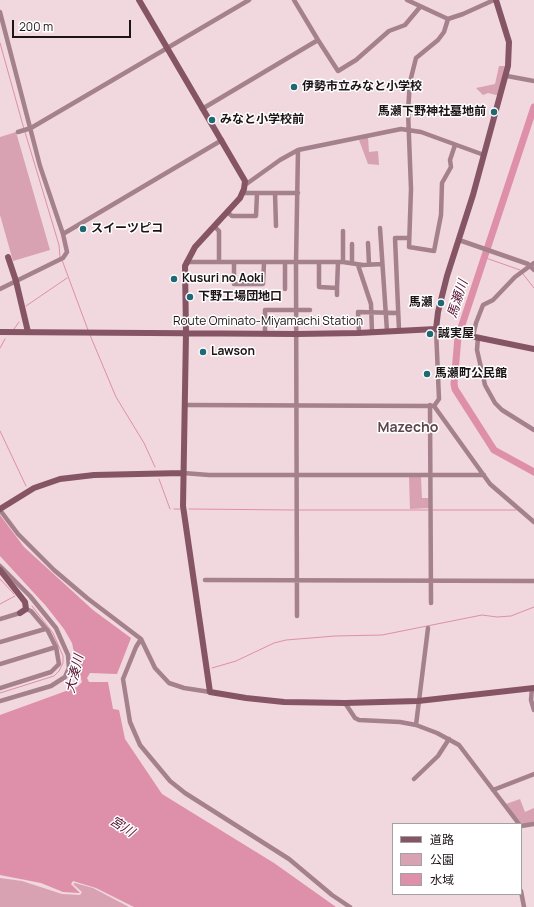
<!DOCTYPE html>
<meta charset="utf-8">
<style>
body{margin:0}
#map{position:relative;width:534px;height:907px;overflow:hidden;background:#f1d7de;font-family:Manrope,"Noto Sans JP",sans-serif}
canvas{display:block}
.legend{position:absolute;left:392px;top:823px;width:130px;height:72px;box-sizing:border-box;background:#fff;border:1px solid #a4a1a2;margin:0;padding:5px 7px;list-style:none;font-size:12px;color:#1c1316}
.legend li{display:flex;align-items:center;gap:8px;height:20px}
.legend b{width:20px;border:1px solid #a4a1a2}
.scale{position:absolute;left:12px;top:20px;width:119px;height:18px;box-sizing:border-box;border:2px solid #1c1316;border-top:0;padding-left:5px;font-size:12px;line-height:14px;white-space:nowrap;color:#1c1316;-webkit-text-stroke:3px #fff;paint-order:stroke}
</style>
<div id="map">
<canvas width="534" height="907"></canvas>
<ul class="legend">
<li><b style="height:5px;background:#855565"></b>道路</li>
<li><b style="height:11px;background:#d8a2b3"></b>公園</li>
<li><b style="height:11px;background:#de8fa9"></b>水域</li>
</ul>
<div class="scale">200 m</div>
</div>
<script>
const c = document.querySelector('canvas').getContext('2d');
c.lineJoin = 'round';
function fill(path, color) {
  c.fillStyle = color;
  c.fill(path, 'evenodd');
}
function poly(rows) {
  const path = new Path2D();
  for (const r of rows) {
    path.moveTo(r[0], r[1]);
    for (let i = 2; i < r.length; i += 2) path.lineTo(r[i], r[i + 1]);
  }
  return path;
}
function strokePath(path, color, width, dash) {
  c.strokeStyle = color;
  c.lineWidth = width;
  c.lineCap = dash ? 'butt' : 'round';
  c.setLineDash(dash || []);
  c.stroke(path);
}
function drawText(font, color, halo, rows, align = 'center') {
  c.font = font + ' Manrope,"Noto Sans JP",sans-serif';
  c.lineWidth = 3;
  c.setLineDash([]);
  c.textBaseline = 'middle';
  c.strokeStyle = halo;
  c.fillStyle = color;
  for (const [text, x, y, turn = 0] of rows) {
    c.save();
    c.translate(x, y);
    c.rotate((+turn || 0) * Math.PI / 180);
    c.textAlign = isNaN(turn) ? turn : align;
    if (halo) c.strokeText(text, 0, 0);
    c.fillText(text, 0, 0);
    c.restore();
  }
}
const green = poly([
 [499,66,506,66,500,96,488,93,483,95,476,88,495,84],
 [16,132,50,250,13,261,0,215,0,137],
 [368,137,369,152,378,151,379,165,368,164,359,140],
 [409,477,421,477,422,498,430,498,430,508,410,509],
 [520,799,525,812,534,808,534,823,521,825,506,804],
 [0,878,22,881,62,894,80,895,82,892,73,884,75,883,93,888,129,907,0,907]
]);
const water = poly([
 [0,515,24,547,93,610,131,638,117,674,90,673,87,678,89,682,108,682,113,709,119,710,125,739,162,794,274,863,336,907,134,907,96,888,73,881,71,884,80,893,63,892,41,883,0,875,0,715,77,687,82,682,80,675,75,673,76,661,72,643,64,629,46,606,0,556]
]);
const stream = poly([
 [0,43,24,129],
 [25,132,59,245,60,257],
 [483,257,520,270],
 [62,260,88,330],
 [523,274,534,288],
 [26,306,67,278],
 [14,329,19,322],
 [90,335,116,397,144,443,155,467],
 [0,348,5,339],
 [0,431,26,486],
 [159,479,170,509],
 [174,509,180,509],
 [189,509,294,510],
 [299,510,428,510],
 [433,510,516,510],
 [0,579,14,594],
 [0,604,15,596],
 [212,668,236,661,274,643,286,640,335,636,382,635,482,615,497,617,511,616,534,607],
 [0,693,54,676,59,671,63,663,63,656,53,633,32,606]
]);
const river = poly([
 [534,107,458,337,454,384,455,389,494,450,534,472]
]);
const street = poly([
 [294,0,318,40],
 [407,0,448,19,463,14,494,0],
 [0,12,40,166,63,234,67,252,63,258,0,289],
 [448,19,444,32,438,40,416,58,410,82,408,111,411,189,409,247,434,251,441,215,442,183,451,167,450,160,455,145],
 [507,76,534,81],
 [202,109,318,40,338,71,356,60,389,31,405,25,420,7],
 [18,132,31,128,249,0],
 [245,185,280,160,298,150,401,129,421,132,484,155],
 [242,193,298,193],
 [275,193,276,226],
 [227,212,232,216,256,216,257,194],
 [214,226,219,231,219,262],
 [380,228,387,331],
 [63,234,222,140],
 [459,240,528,264,534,270],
 [368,243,369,264],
 [186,262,343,262,363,265,382,264],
 [343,262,343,231],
 [352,262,352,244],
 [234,263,234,284,263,284,264,263],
 [285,263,285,289],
 [319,263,319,287,337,288,338,262],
 [358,265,371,304,372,332],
 [337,288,337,295],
 [399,330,395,238,409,238],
 [359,333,358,312,398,313],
 [265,334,265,310,310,310],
 [473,336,476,323,483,305,493,300,515,277,534,263],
 [478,337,477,350,485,385,495,403,502,410,534,430],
 [185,405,434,406,490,484,534,522],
 [430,405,431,603],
 [434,406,439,399,436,329],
 [183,473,209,475,484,475],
 [0,510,18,534,54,570,87,598,141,639,136,647,123,679,130,722,140,745,170,781,185,793,289,859,332,895,350,907],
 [0,566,30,596,56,628,68,655,69,668,65,677,51,686,0,701],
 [205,580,534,581],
 [297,616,296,263,298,150],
 [0,619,20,613],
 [141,639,155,668,169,683,184,688,210,692],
 [0,642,45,629],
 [0,664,56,647],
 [0,688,51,672,59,664,56,647,48,631,31,611,26,609],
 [532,688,531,700,534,710],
 [345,703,355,718,359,720,400,722,416,725,437,733,459,745,519,824],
 [416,725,428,628],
 [414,779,438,756,449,739],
 [493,790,534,774],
 [521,826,534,824],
 [521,891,524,907]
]);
const secondary = poly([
 [139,0,245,181,244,189,240,198,195,247,185,266,186,333,183,506,210,692,246,698,284,702,345,703,418,701,534,688],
 [8,257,16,281,28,332],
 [436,329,438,312,447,276,473,195,508,66,509,42,496,0],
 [0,332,297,334,358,333,436,329,534,349],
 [0,509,34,488,60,479,94,475,183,473],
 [0,570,25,602,26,609,20,613]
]);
const markers = [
 [294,87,4,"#1f6974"],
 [494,112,4,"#1f6974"],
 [212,120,4,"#1f6974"],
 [83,229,4,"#1f6974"],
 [174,279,4,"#1f6974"],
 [190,297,4,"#1f6974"],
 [441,303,4,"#1f6974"],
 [430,334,4,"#1f6974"],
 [203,352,4,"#1f6974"],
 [427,374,4,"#1f6974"]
];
const poiNames = [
 ["伊勢市立みなと小学校",302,87],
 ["馬瀬下野神社墓地前",486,112,"right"],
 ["みなと小学校前",220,120],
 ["スイーツピコ",91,229],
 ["Kusuri no Aoki",182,279],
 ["下野工場団地口",198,297],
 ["馬瀬",433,303,"right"],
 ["誠実屋",438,334],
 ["Lawson",211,352],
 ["馬瀬町公民館",435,374]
];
const streetNames = [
 ["Route Ominato-Miyamachi Station",268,322]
];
const waterNames = [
 ["馬瀬川",458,299,-72],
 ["大湊川",75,674,-76],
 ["宮川",122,827,33]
];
const quarterNames = [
 ["Mazecho",408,428]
];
fill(green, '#d8a2b3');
fill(water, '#de8fa9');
strokePath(stream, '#de8fa9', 1);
strokePath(river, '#de8fa9', 7);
strokePath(street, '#a4818c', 4.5);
strokePath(secondary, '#855565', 6);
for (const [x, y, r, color] of markers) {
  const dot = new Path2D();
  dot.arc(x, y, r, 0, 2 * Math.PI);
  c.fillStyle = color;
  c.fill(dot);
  strokePath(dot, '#fff', 1.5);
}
drawText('bold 12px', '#1c1316', '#fff', poiNames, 'left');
drawText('12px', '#1c1316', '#fff', streetNames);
drawText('italic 13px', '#55102f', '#fff', waterNames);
drawText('bold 14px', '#5d474e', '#fff', quarterNames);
</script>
